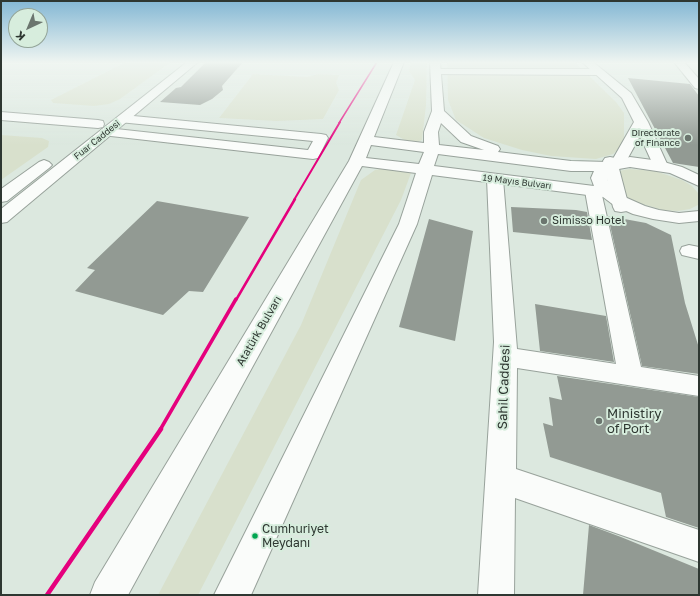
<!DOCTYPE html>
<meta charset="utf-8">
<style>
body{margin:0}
#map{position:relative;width:700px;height:596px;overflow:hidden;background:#dce8df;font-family:"Golos Text",sans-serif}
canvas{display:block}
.frame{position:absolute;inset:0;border:2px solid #2e3731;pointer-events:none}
.north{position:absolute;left:8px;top:8px;width:40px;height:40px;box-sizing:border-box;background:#d7eddd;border:1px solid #93a498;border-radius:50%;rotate:224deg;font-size:11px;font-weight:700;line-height:16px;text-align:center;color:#2e3731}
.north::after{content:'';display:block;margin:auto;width:14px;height:18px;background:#6b756e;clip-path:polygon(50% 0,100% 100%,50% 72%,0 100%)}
</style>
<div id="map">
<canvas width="700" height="596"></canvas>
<div class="frame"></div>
<div class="north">K</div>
</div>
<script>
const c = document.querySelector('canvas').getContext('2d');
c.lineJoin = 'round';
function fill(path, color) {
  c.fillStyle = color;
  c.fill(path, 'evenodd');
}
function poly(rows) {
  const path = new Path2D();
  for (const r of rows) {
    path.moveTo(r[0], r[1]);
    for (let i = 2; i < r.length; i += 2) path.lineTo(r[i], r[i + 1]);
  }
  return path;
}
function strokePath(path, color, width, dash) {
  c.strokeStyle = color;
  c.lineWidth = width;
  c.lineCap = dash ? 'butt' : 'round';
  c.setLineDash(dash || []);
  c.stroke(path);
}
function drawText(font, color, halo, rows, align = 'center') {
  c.font = font + ' "Golos Text",sans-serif';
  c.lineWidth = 4;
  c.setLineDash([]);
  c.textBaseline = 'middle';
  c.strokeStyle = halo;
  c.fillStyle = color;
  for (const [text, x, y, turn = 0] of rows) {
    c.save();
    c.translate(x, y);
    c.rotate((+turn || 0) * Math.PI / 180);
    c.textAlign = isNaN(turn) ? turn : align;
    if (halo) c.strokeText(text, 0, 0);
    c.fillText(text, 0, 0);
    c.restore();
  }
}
const green = poly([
 [126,62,171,62,120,99,109,104,94,106,53,103,51,100],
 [411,62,427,62,426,105,422,140,415,143,408,142,396,135,415,80,409,71],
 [447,62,575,62,616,102,624,113,624,144,613,154,596,159,551,156,522,150,484,138,456,120,448,100],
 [253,74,307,77,318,74,339,75,336,83,339,90,323,119,277,121,219,118],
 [1,135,42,138,49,141,48,147,1,180],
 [386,168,403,169,411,173,401,200,198,595,158,595,301,325,361,180,375,170],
 [629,169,655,171,682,180,692,186,698,193,699,202,698,205,690,209,678,211,663,210,632,201,620,195,619,171]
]);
const building = poly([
 [206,62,243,62,222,86,223,90,212,99,200,105,160,102,176,88,181,87],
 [628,78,690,84,699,96,699,167,673,163],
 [157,201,249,217,203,292,189,291,163,315,75,291,95,270,87,268],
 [511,207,576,210,587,212,592,240,513,232],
 [608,216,646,223,671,235,685,303,699,348,699,374,642,366],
 [429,219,473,231,455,341,399,327],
 [535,304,606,316,614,362,540,351],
 [557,376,699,397,699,528,666,517,661,493,550,457,543,423,553,426,549,397,562,400],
 [589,525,621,537,699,569,699,595,583,595]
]);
const street = poly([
 [674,62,684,62,699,79,699,89,695,88,674,62],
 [436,69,600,69,605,72,600,75,432,74,431,72,436,69],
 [1,112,98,120,103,121,104,124,103,127,98,128,1,120,1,112],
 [123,115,321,134,326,135,328,138,318,158,313,159,102,135,100,132,102,129,107,128,308,150,313,141,119,122,117,119,119,116,123,115],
 [610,157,615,158,617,161,629,207,627,211,621,212,615,211,613,207,603,161,605,158,610,157],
 [495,174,500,176,503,179,517,349,616,364,585,191,587,188,593,186,599,188,601,191,641,367,699,376,699,396,517,368,516,469,699,530,699,562,515,498,514,595,478,595,494,342,487,179,490,176,495,174],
 [689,245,699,247,699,259,682,255,680,251,682,247,689,245]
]);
const secondary = poly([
 [187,62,198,62,7,222,1,223,1,209,187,62],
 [582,62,593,62,631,93,648,122,668,166,665,169,660,171,655,169,640,136,623,167,618,169,613,167,610,164,634,122,622,98,582,62],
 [44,160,49,162,52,165,49,168,7,201,1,202,1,189,39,162,44,160]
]);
const primary = poly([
 [394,62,404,62,374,137,424,143,424,132,432,111,430,62,440,62,444,111,471,136,498,146,500,149,498,152,571,161,608,162,630,157,660,161,682,167,699,175,699,186,670,173,630,167,613,170,609,173,607,178,609,184,614,189,627,198,645,206,659,210,679,213,699,211,699,221,679,223,653,219,633,214,615,206,603,197,432,175,417,224,251,595,214,595,399,224,416,173,362,166,128,595,90,595,95,582,349,161,394,62],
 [441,123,461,142,484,150,439,145,438,132,441,123],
 [371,145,424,152,419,164,366,158,371,145],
 [438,154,571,171,594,171,591,178,594,186,434,166,438,154]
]);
const tram1Far4 = poly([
 [339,123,377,62]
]);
const tram1Far3 = poly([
 [294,200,340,122]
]);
const tram1Far2 = poly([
 [236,300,295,199]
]);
const tram1Far1 = poly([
 [160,430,236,299]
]);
const tram1 = poly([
 [47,595,161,429]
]);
const markers = [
 [688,138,4,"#6b756e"],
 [544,221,4,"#6b756e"],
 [599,421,4,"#6b756e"],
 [255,536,3.5,"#00a651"]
];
const farPoinames = [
 ["Directorate",680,133],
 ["of Finance",680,143]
];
const farStreetnames = [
 ["Fuar Caddesi",97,140,-39],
 ["19 Mayıs Bulvarı",517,182,7]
];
const poiNames = [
 ["Simisso Hotel",552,221]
];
const streetNames = [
 ["Atatürk Bulvarı",259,331,-60]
];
const nearBusnames = [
 ["Cumhuriyet",262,529],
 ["Meydanı",262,543]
];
const nearStreetnames = [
 ["Sahil Caddesi",504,387,-88]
];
const nearPoinames = [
 ["Ministiry",607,414],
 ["of Port",607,429]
];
fill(green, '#d8e0cc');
fill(building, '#929a93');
strokePath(street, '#98a29b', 2);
strokePath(secondary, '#98a29b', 2);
strokePath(primary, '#98a29b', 2);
fill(street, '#fafcfa');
fill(secondary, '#fafcfa');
fill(primary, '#fafcfa');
strokePath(tram1Far4, '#e5007d', 1.5);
strokePath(tram1Far3, '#e5007d', 2);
strokePath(tram1Far2, '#e5007d', 2.5);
strokePath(tram1Far1, '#e5007d', 3.5);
strokePath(tram1, '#e5007d', 4.5);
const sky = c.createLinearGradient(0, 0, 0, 145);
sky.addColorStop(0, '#83b7d4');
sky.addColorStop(0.43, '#eff5f1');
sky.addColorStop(1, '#eff5f100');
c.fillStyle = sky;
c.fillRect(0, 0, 700, 145);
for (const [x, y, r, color] of markers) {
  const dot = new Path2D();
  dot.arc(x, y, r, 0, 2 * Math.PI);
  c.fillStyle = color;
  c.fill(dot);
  strokePath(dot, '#d7eddd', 1.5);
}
drawText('9px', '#2e3731', '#d7eddd', farPoinames, 'right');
drawText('9px', '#2e3731', '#d7eddd', farStreetnames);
drawText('11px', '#2e3731', '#d7eddd', poiNames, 'left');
drawText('11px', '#2e3731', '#d7eddd', streetNames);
drawText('12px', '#2e3731', '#d7eddd', nearBusnames, 'left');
drawText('13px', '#2e3731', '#d7eddd', nearStreetnames);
drawText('13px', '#2e3731', '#d7eddd', nearPoinames, 'left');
</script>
